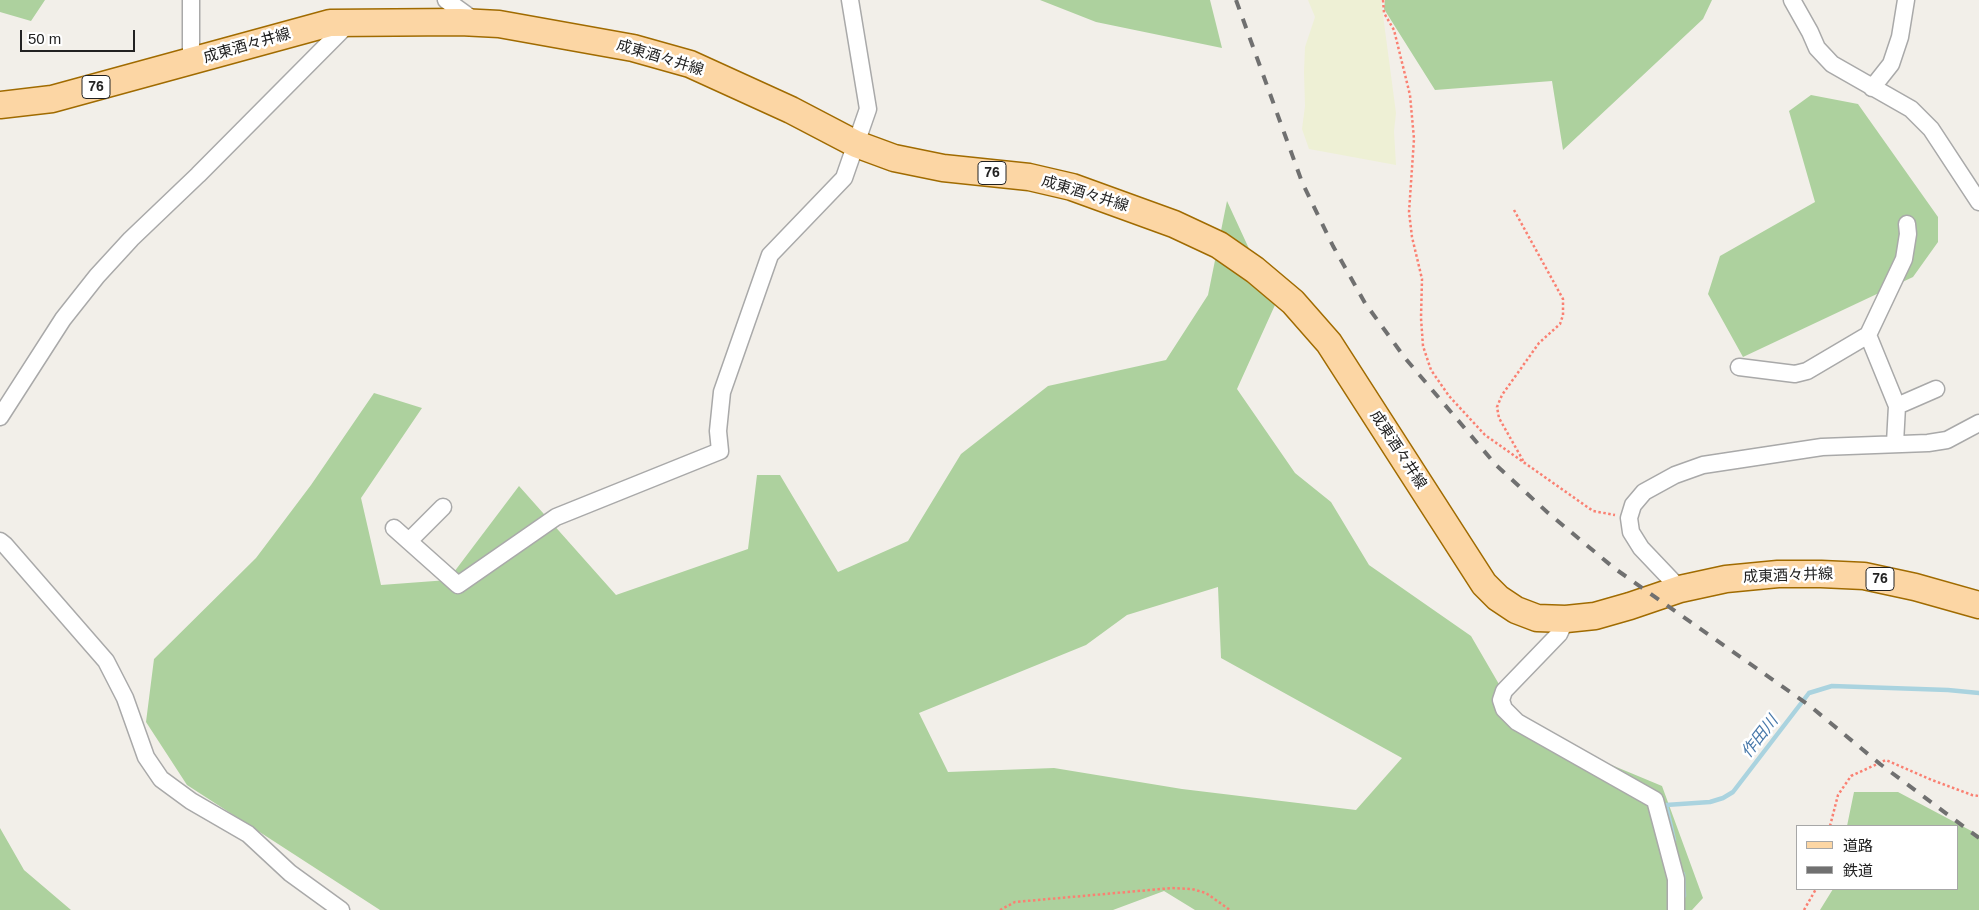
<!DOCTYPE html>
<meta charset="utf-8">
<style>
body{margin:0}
#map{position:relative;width:1979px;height:910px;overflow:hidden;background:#f2efe9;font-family:Arial,"Noto Sans JP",sans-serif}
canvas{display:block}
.legend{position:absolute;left:1796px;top:825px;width:162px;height:65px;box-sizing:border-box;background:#fff;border:1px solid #a7a7a7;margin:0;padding:6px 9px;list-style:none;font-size:15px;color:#222}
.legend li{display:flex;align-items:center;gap:10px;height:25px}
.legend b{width:25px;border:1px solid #a7a7a7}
.scale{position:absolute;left:20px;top:30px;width:115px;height:22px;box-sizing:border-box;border:2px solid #222;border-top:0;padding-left:6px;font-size:15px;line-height:18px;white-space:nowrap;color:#222;-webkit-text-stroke:4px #fff;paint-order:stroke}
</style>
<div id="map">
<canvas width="1979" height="910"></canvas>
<ul class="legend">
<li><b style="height:6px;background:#fcd6a4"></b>道路</li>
<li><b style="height:6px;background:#707070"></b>鉄道</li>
</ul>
<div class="scale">50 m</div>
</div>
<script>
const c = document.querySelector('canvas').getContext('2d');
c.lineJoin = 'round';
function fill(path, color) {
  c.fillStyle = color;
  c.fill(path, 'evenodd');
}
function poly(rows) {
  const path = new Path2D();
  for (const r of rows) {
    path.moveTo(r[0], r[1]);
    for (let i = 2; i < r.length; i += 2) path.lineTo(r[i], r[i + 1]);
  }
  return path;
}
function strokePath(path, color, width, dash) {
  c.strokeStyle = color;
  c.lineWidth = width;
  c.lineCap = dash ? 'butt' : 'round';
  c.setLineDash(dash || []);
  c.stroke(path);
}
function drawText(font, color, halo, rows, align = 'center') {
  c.font = font + ' Arial,"Noto Sans JP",sans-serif';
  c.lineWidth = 5;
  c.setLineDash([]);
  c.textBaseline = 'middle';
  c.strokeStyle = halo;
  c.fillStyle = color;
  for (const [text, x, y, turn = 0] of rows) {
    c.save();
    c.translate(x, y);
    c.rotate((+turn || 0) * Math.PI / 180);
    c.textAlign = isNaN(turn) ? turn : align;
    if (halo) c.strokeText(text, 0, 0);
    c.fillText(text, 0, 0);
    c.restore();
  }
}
const farmland = poly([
 [1308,0,1381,0,1396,113,1394,131,1396,165,1309,149,1302,129,1305,106,1304,72,1305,47,1315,17]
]);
const forest = poly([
 [0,0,45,0,31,21,0,12],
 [1040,0,1210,0,1222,48,1096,22],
 [1385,0,1712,0,1703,19,1563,150,1552,81,1435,90,1384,9],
 [1811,95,1858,104,1938,217,1938,242,1913,277,1743,357,1708,294,1720,256,1815,202,1789,111],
 [1227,201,1275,305,1237,389,1295,473,1331,502,1369,565,1471,636,1525,729,1662,786,1703,898,1692,910,1195,910,1164,891,1113,910,380,910,187,785,146,722,154,659,256,558,311,485,374,393,422,408,361,498,381,585,448,580,519,486,616,595,748,549,757,475,780,475,838,572,908,541,961,454,1048,386,1166,360,1208,295],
 [1218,587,1221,658,1402,758,1356,810,1182,789,1054,768,948,772,919,713,1086,645,1127,615],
 [1854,792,1898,792,1979,835,1979,910,1820,910,1833,889,1958,889,1958,826,1847,826],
 [0,828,24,870,71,910,0,910]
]);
const stream = poly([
 [1674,840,1666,805,1710,802,1723,798,1733,792,1809,693,1832,686,1948,690,1979,693],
 [1683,874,1684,896]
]);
const path = poly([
 [1383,0,1384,13,1394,30,1410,95,1414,139,1409,212,1412,237,1422,279,1421,318,1423,346,1431,370,1449,396,1485,435,1593,511,1615,515],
 [1514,210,1563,299,1563,315,1560,324,1539,343,1502,395,1497,407,1499,418,1525,464],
 [1830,826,1838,795,1851,776,1886,760,1932,780,1972,795,1979,796],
 [1000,910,1015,902,1172,888,1192,889,1206,893,1230,910],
 [1804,910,1816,889]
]);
const minor = poly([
 [446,0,475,21],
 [1792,0,1810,32,1817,48,1832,64,1911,109,1931,129,1979,202],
 [191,62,191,0],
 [1872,88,1891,64,1900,37,1906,0],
 [1739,367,1795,374,1807,371,1868,335],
 [1897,406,1936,389],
 [0,417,63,319,97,276,131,239,198,175,350,22],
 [1895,443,1897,406,1868,335,1904,259,1908,234,1907,224],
 [394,528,458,585,556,517,720,451,718,431,722,392,770,255,844,178,868,109,850,0],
 [0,541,5,545,106,661,125,698,146,757,161,779,191,801,248,834,290,873,341,910],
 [409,541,443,507],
 [1680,589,1641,548,1631,532,1629,518,1633,505,1644,492,1675,475,1703,465,1822,447,1928,443,1947,440,1979,423],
 [1566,619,1559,634,1504,691,1501,700,1504,709,1517,722,1655,800,1676,879,1676,910]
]);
const primary = poly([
 [0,105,52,99,330,23,460,22,499,24,633,48,690,64,791,110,856,144,894,158,943,168,1029,177,1072,187,1174,224,1219,245,1255,270,1293,302,1329,343,1484,584,1498,598,1516,610,1537,618,1566,619,1595,616,1630,606,1680,589,1726,579,1778,574,1821,574,1864,576,1915,587,1979,605]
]);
const rail = poly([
 [1236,0,1302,182,1333,246,1365,303,1405,358,1496,465,1547,512,1614,568,1810,706,1880,764,1979,838]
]);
const shields = [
 [96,87,28],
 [992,173,28],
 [1880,579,28]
];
const shieldNames = [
 ["76",96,87],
 ["76",992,173],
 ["76",1880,579]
];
const streetNames = [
 ["成東酒々井線",247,46,-16],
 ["成東酒々井線",660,58,17],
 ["成東酒々井線",1085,194,17],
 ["成東酒々井線",1398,450,57],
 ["成東酒々井線",1788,576,-2]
];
const waterNames = [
 ["作田川",1760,737,-52]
];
fill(farmland, '#eef0d5');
fill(forest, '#add19e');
strokePath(stream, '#aad3df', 4.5);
strokePath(minor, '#a9a9a9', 19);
strokePath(primary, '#a06b00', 29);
strokePath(path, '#fa8072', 2.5, [2.5, 2.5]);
strokePath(minor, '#fff', 16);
strokePath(primary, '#fcd6a4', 26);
strokePath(rail, '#707070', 4, [10, 10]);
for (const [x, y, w] of shields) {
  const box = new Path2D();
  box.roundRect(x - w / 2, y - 11.5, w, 23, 4);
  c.fillStyle = '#fff';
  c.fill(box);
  strokePath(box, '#222', 1);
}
drawText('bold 14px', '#222', null, shieldNames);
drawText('15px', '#222', '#fff', streetNames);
drawText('italic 16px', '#4a7aab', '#fff', waterNames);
</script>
